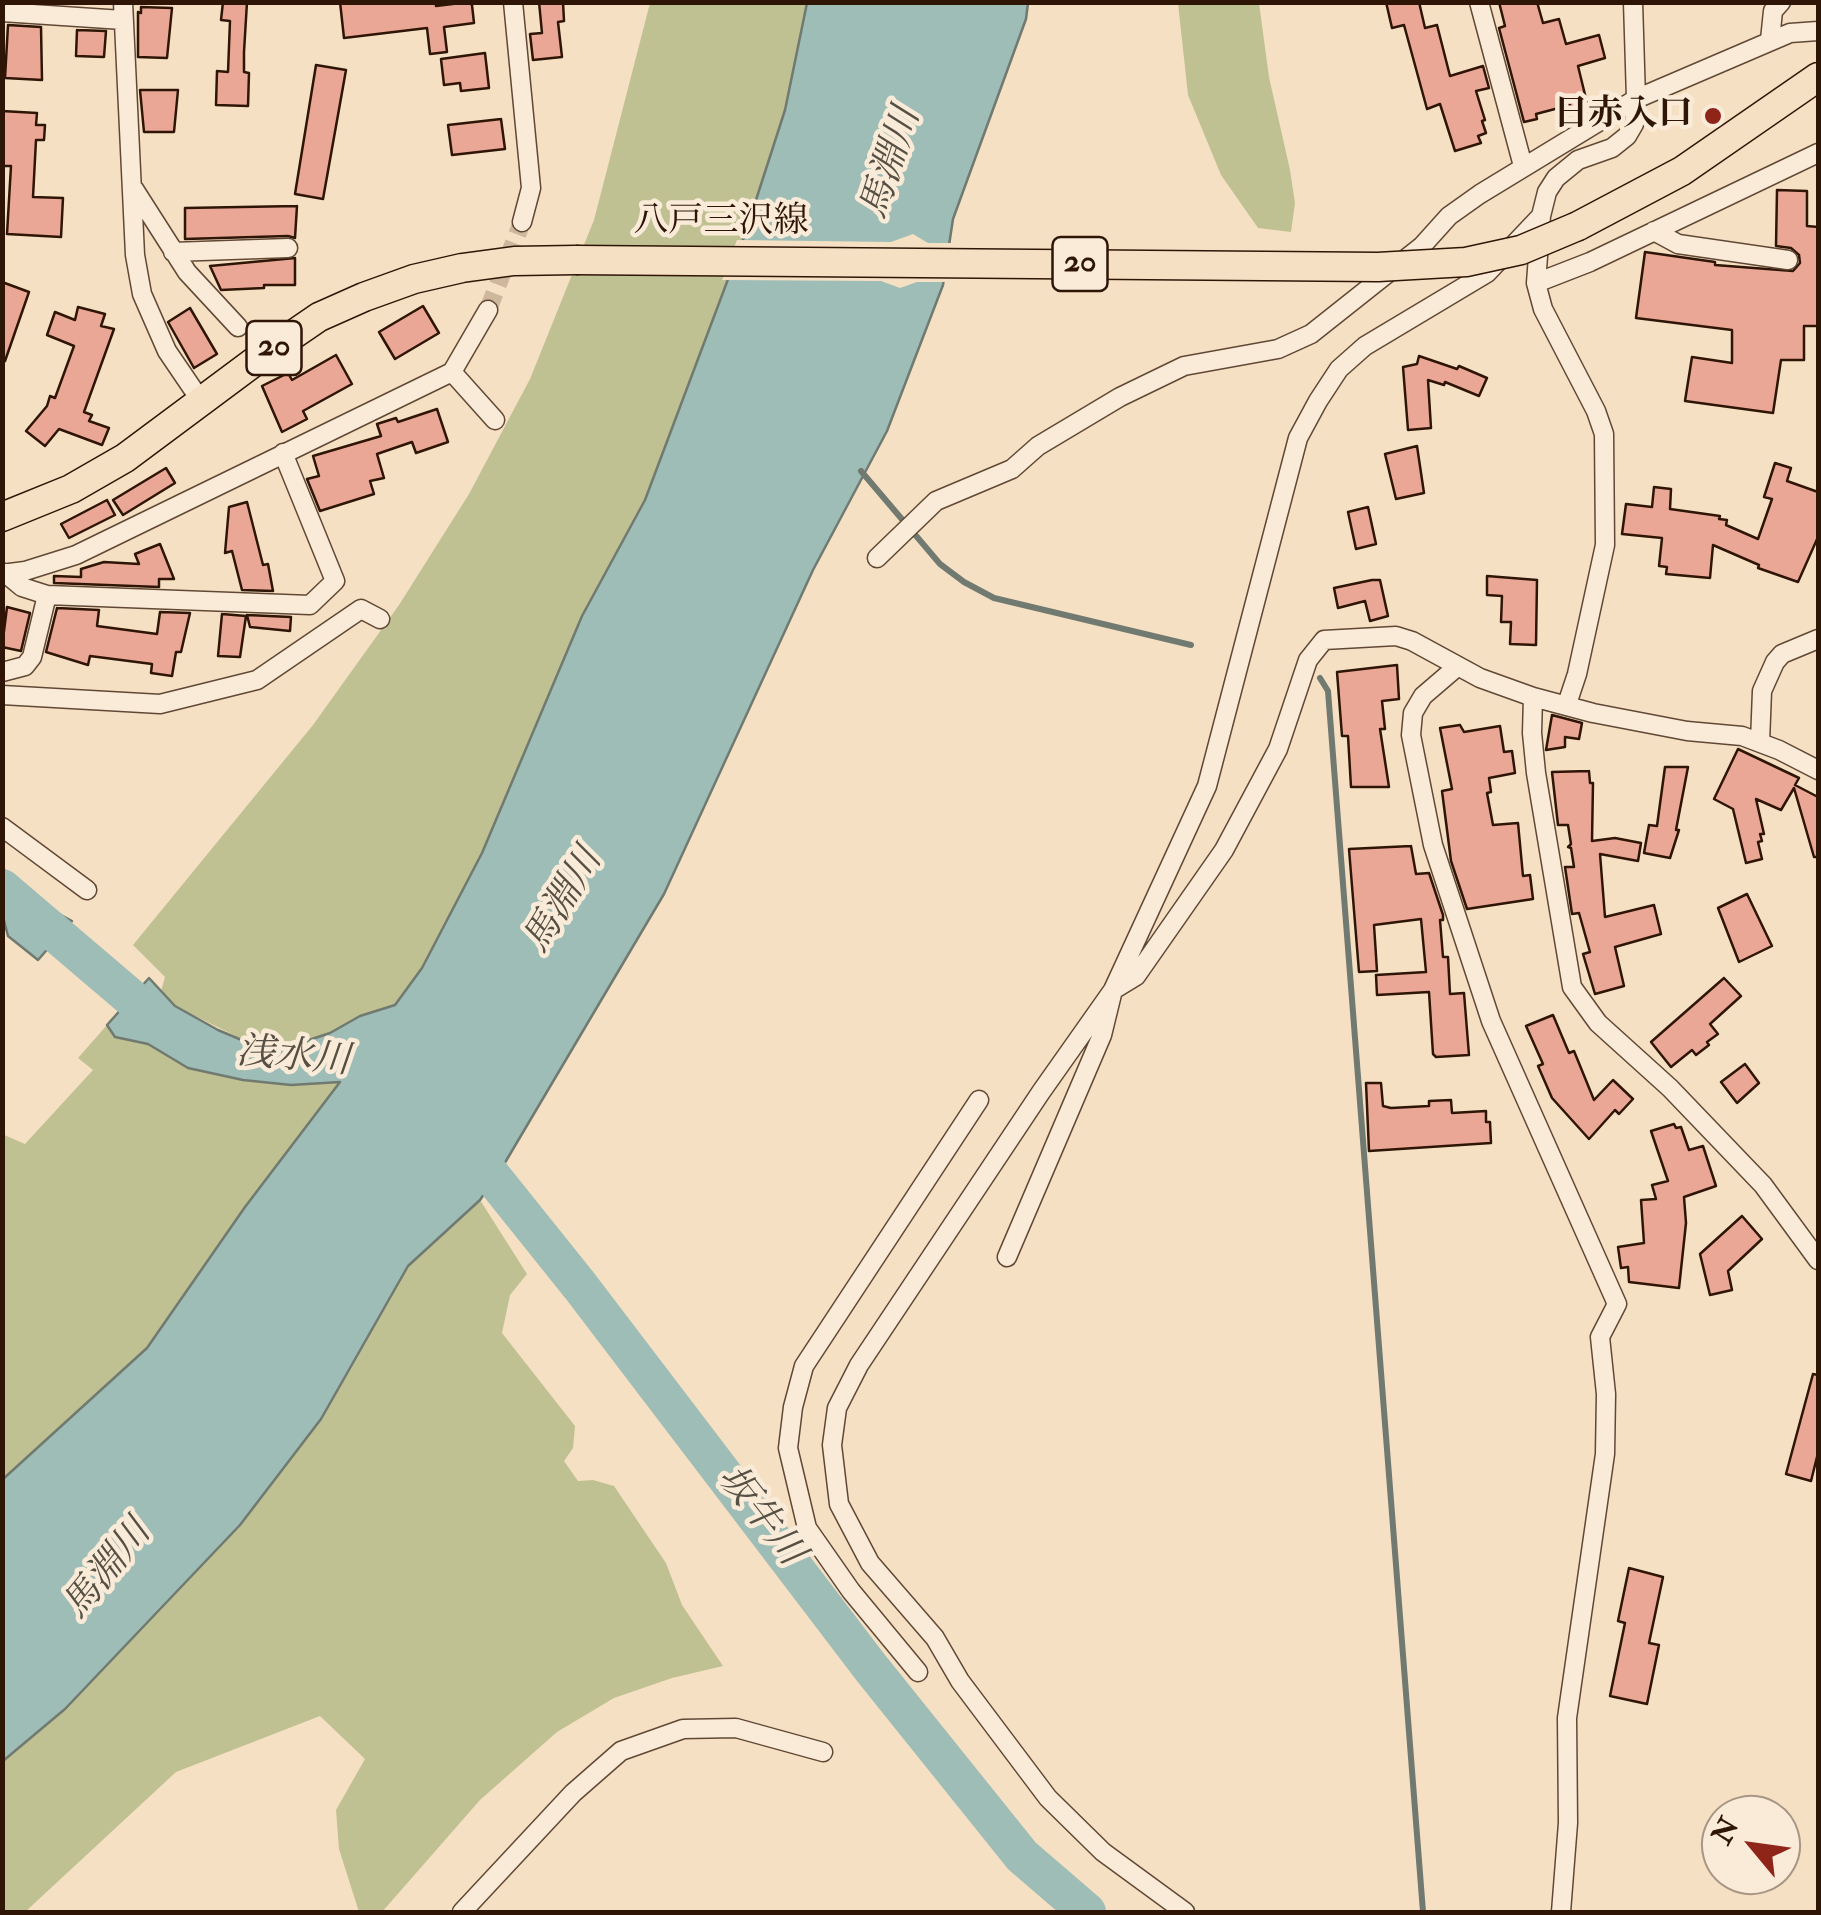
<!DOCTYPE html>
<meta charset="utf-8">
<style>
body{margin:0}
#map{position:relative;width:1821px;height:1915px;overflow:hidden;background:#f6e0c3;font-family:"IM FELL Double Pica",serif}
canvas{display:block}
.frame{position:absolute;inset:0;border:5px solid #2f1506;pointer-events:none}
.north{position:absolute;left:1701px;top:1795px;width:100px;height:100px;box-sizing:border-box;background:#f9ebd8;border:2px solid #a89584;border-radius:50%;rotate:299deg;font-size:28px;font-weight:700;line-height:40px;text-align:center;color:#2f1506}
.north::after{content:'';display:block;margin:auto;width:35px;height:45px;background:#8f2418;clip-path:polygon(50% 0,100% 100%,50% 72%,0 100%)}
</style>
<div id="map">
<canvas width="1821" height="1915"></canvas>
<div class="frame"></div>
<div class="north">N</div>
</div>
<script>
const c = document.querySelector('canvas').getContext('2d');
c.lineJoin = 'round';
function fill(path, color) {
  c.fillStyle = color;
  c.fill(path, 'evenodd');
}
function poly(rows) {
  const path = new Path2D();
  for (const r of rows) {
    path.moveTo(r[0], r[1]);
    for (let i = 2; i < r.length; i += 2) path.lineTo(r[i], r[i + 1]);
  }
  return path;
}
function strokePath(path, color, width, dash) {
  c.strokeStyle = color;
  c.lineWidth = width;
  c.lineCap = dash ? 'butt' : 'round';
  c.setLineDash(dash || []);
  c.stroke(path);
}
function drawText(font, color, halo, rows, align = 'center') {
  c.font = font + ' "IM FELL Double Pica","Noto Serif JP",serif';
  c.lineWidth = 9;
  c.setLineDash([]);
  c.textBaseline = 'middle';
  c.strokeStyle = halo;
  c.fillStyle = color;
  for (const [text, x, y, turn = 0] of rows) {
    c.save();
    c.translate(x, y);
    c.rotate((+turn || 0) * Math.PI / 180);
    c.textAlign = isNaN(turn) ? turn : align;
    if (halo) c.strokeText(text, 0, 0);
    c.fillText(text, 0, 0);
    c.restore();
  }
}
const green = poly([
 [650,3,807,3,785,110,745,234,645,500,582,616,482,853,422,968,395,1005,360,1016,330,1033,297,1044,256,1046,175,1006,161,991,165,977,133,945,313,725,399,605,469,494,530,379,594,220],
 [1178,3,1259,3,1269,77,1290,170,1295,203,1291,232,1258,228,1221,175,1188,95],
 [107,1025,115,1037,148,1044,188,1068,243,1080,291,1085,341,1081,245,1207,147,1348,3,1480,2,1134,25,1144,93,1070,78,1058],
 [480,1200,527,1274,510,1295,502,1333,575,1426,573,1448,564,1461,578,1481,593,1480,614,1486,666,1563,682,1605,723,1666,672,1678,614,1698,557,1732,480,1800,382,1912,359,1912,339,1849,336,1810,365,1759,320,1716,176,1772,25,1912,3,1912,2,1761,65,1709,321,1419,408,1266]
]);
const water = poly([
 [807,3,1028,3,1026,19,953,219,943,285,887,431,813,570,664,894,503,1166,480,1200,408,1266,321,1419,240,1525,65,1709,3,1761,2,1480,147,1348,245,1207,340,1082,291,1085,243,1080,188,1068,148,1044,115,1037,107,1025,149,978,175,1006,218,1030,256,1046,297,1044,330,1033,360,1016,395,1005,422,968,482,853,582,616,645,500,745,234,785,110,807,3],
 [2,868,48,908,72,921,38,960,8,936,3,917,2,868]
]);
const pier = poly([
 [913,234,928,243,954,243,949,282,917,282,900,288,881,281,722,280,737,240,891,242]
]);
const stream = poly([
 [861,471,940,564,964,582,994,598,1191,645],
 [1320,678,1328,691,1423,1912]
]);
const river = poly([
 [2,888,170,1031],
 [461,1144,487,1170,580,1286,871,1668,1022,1856,1087,1912]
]);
const building = poly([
 [223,2,247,2,244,52,244,72,249,73,248,106,216,105,217,71,228,72,230,21,221,20,223,2],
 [340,2,436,2,436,6,469,2,472,5,474,23,444,27,447,52,430,54,427,28,344,38,340,2],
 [539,2,563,2,564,21,558,22,562,57,533,60,530,34,542,33,539,2],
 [1386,2,1419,2,1425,28,1437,25,1450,76,1483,66,1489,88,1476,91,1485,120,1482,121,1486,133,1478,136,1481,143,1455,151,1440,104,1427,109,1404,25,1392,28,1386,2],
 [1499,2,1537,2,1543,23,1559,19,1566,44,1599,35,1605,58,1578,66,1588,107,1571,111,1570,105,1536,114,1537,119,1524,122,1499,28,1505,26,1499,2],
 [141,7,172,8,167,58,138,57,138,12,141,13,141,7],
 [8,25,41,27,42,80,5,78,8,25],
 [77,30,106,31,104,57,76,56,77,30],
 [485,53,489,88,461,91,460,83,444,85,441,59,485,53],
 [316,65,346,70,323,199,295,194,316,65],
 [140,90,178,90,174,132,144,132,140,90],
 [2,111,37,113,36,125,45,125,44,140,36,140,33,197,63,198,61,237,7,234,11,166,2,166,2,111],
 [501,119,505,149,452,155,448,125,501,119],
 [1777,190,1807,191,1807,226,1818,227,1818,326,1804,326,1804,360,1781,360,1773,413,1685,401,1692,357,1732,363,1732,330,1636,318,1645,252,1715,262,1715,265,1793,271,1800,263,1799,255,1791,248,1776,246,1777,190],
 [297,206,295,238,288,236,185,239,185,208,297,206],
 [295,258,295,285,264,285,264,288,221,290,210,266,295,258],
 [2,282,29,292,5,361,2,360,2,282],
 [423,306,439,333,395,359,379,332,423,306],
 [78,307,105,314,101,326,114,329,84,412,92,415,89,421,109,428,102,445,59,429,45,446,26,431,47,406,50,396,55,398,74,346,47,335,55,312,75,320,78,307],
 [190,308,217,354,194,368,168,322,190,308],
 [336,355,352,384,303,411,307,419,282,432,262,386,288,373,292,380,336,355],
 [1419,356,1457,369,1459,366,1487,378,1479,396,1445,382,1444,385,1428,380,1431,428,1408,430,1403,367,1417,364,1419,356],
 [437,409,448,442,416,453,412,442,377,454,384,478,370,481,374,494,320,511,307,479,319,476,313,456,381,436,377,424,396,418,398,422,437,409],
 [1417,446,1424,493,1396,499,1385,454,1417,446],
 [1775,463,1791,468,1787,481,1818,492,1818,537,1798,582,1758,568,1759,565,1713,545,1710,578,1666,574,1667,567,1659,566,1662,538,1622,534,1626,504,1652,507,1654,487,1671,489,1670,509,1720,516,1719,519,1727,520,1726,525,1758,539,1772,499,1764,497,1775,463],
 [166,468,175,483,123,515,113,500,166,468],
 [107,500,115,515,69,538,61,524,107,500],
 [247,502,263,565,268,564,273,591,242,590,232,551,225,553,229,507,247,502],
 [1368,507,1376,544,1356,549,1348,512,1368,507],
 [160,544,174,579,159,579,159,587,54,583,54,576,81,577,81,569,104,562,139,564,135,554,160,544],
 [1487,576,1537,580,1536,645,1510,644,1511,622,1501,622,1502,596,1487,595,1487,576],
 [1372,580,1380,580,1388,616,1370,621,1365,601,1338,608,1334,588,1372,580],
 [7,607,30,613,21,651,2,647,7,607],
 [57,608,99,610,97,626,157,634,160,612,190,613,181,652,176,652,172,676,151,673,152,664,90,656,88,665,46,652,57,608],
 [222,614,246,616,240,657,218,656,222,614],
 [247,615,291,617,290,631,250,627,247,615],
 [1397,665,1399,699,1382,701,1385,729,1380,729,1389,787,1351,787,1348,736,1342,736,1337,672,1397,665],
 [1552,715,1582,723,1579,739,1565,737,1565,747,1546,750,1552,715],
 [1460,725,1464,732,1500,726,1504,752,1512,751,1515,773,1489,778,1491,792,1487,793,1493,825,1518,823,1523,876,1530,875,1533,899,1467,909,1451,861,1442,791,1452,789,1440,728,1460,725],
 [1738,749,1799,778,1795,785,1818,797,1818,857,1814,857,1794,788,1781,810,1756,799,1764,834,1760,834,1762,841,1758,842,1762,859,1746,863,1733,809,1714,799,1738,749],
 [1665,767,1688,767,1676,830,1679,830,1670,858,1644,853,1649,825,1657,826,1665,767],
 [1589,771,1590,783,1593,783,1592,841,1615,838,1641,843,1638,861,1600,854,1605,917,1654,905,1661,934,1615,947,1624,986,1595,994,1583,954,1590,952,1579,913,1572,914,1565,867,1574,867,1571,848,1568,847,1571,844,1568,825,1558,825,1552,772,1589,771],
 [1411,846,1416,874,1429,873,1443,915,1443,920,1440,920,1443,957,1448,957,1450,994,1464,993,1469,1055,1436,1057,1433,1054,1429,992,1377,995,1376,975,1426,972,1421,919,1374,925,1377,971,1359,972,1349,849,1411,846],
 [1747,894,1772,946,1739,962,1718,908,1747,894],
 [1724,978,1741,996,1710,1024,1718,1034,1707,1042,1709,1045,1696,1055,1692,1050,1671,1067,1651,1042,1724,978],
 [1553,1015,1569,1053,1574,1051,1594,1100,1613,1080,1633,1099,1619,1114,1615,1110,1589,1139,1552,1098,1538,1066,1543,1064,1526,1026,1553,1015],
 [1745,1064,1759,1083,1737,1103,1721,1082,1745,1064],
 [1366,1083,1381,1083,1383,1106,1391,1108,1429,1106,1429,1101,1451,1100,1452,1113,1486,1111,1486,1122,1490,1122,1491,1143,1369,1151,1366,1083],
 [1674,1124,1676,1128,1681,1127,1689,1150,1703,1146,1716,1186,1684,1197,1686,1223,1679,1288,1629,1282,1628,1267,1621,1268,1618,1247,1644,1243,1641,1200,1656,1199,1652,1185,1668,1181,1651,1131,1674,1124],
 [1742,1216,1762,1239,1728,1271,1732,1290,1710,1295,1700,1254,1742,1216],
 [1813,1374,1818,1375,1818,1453,1811,1481,1786,1474,1813,1374],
 [1629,1568,1663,1577,1649,1643,1659,1645,1647,1704,1610,1696,1625,1623,1618,1621,1629,1568]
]);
const minorTunnel = poly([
 [488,310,522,222]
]);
const minor = poly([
 [123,2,135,255,142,294,167,351,201,401],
 [513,2,531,188,522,222],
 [1479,2,1523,166],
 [2,12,123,20],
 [1770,40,1773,11,1781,2],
 [134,189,187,272,238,327],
 [1654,231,1678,244,1788,260],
 [173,252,288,248],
 [1536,283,1590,262,1818,153],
 [452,372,495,420],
 [877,558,936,501,1012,469,1038,446,1120,397,1184,366,1278,349,1311,334,1422,246,1449,216,1480,194,1636,99,1790,33,1818,31],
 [5,573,22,587,47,595,310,605,335,581,283,453],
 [2,574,25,571,76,555,452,372,488,310],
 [1458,666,1423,696,1413,713,1411,735,1433,845,1491,1021,1617,1304,1600,1337,1606,1394,1605,1454,1567,1718,1568,1823,1561,1912],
 [2,672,25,666,32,657,47,595],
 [2,695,160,704,257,680,361,609,380,619],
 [1533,697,1532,733,1536,773,1572,987,1598,1023,1670,1088,1763,1185,1818,1260],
 [1567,704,1577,674,1605,545,1604,434,1596,411,1543,309,1536,283,1541,216,1547,192,1556,178,1578,160,1612,148,1627,136,1634,124,1636,99,1633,2],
 [1760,742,1762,691,1775,662,1782,654,1818,639],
 [2,827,87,890],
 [1007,1257,1102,1035,1113,990,1136,976,1224,850,1278,749,1308,660,1324,640,1396,636,1412,641,1480,678,1533,697,1593,713,1687,731,1742,736,1779,750,1818,770],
 [918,1672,851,1591,807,1528,788,1448,793,1407,804,1366,979,1100],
 [462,1912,573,1793,621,1751,683,1729,736,1728,823,1752],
 [1185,1912,1103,1852,1048,1798,960,1681,935,1638,870,1563,839,1504,832,1445,837,1408,859,1365,1041,1092,1113,990,1207,786,1298,438,1318,401,1339,369,1365,346,1487,273,1541,216]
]);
const primary = poly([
 [1578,226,1682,171,1818,77],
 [2,517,71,489,125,458,262,356,319,317,364,297,414,279,462,268,514,261,576,260]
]);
const primaryBridge = poly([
 [576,260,1378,267,1466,262,1521,250,1578,226]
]);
const markers = [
 [1713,116,10,"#8f2418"]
];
const shields = [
 [1080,264,55],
 [274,348,55]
];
const shieldNames = [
 ["20",1080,264],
 ["20",274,348]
];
const poiNames = [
 ["日赤入口",1693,116]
];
const streetNames = [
 ["八戸三沢線",721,223]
];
const waterNames = [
 ["馬淵川",893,164,-72],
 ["馬淵川",565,902,-59],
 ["浅水川",293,1059,5],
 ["坂牛川",759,1517,52],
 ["馬淵川",109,1571,-51]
];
fill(green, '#bfc192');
fill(water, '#9dbdb6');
strokePath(water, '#717a70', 2.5);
fill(pier, '#f6e0c3');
strokePath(stream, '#717a70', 6);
strokePath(river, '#9dbdb6', 38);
fill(building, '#eba795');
strokePath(building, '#2f1506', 2.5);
strokePath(minorTunnel, '#ceb79d', 18, [18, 9]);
strokePath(minor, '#614835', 21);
strokePath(primary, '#2f1506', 31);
strokePath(minor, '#f9ebd8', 18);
strokePath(primary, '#f6e0c3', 28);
strokePath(primaryBridge, '#2f1506', 31, []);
strokePath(primaryBridge, '#f6e0c3', 28);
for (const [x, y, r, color] of markers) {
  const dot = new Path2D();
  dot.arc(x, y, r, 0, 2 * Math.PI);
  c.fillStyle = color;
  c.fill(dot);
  strokePath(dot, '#f9ebd8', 4);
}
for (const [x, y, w] of shields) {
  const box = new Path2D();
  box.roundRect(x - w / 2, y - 27, w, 54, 8);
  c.fillStyle = '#f9ebd8';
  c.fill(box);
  strokePath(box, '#2f1506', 2.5);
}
drawText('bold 32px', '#2f1506', null, shieldNames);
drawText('bold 35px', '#2f1506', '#f9ebd8', poiNames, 'right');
drawText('35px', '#2f1506', '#f9ebd8', streetNames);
drawText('italic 38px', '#565044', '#f9ebd8', waterNames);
</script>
